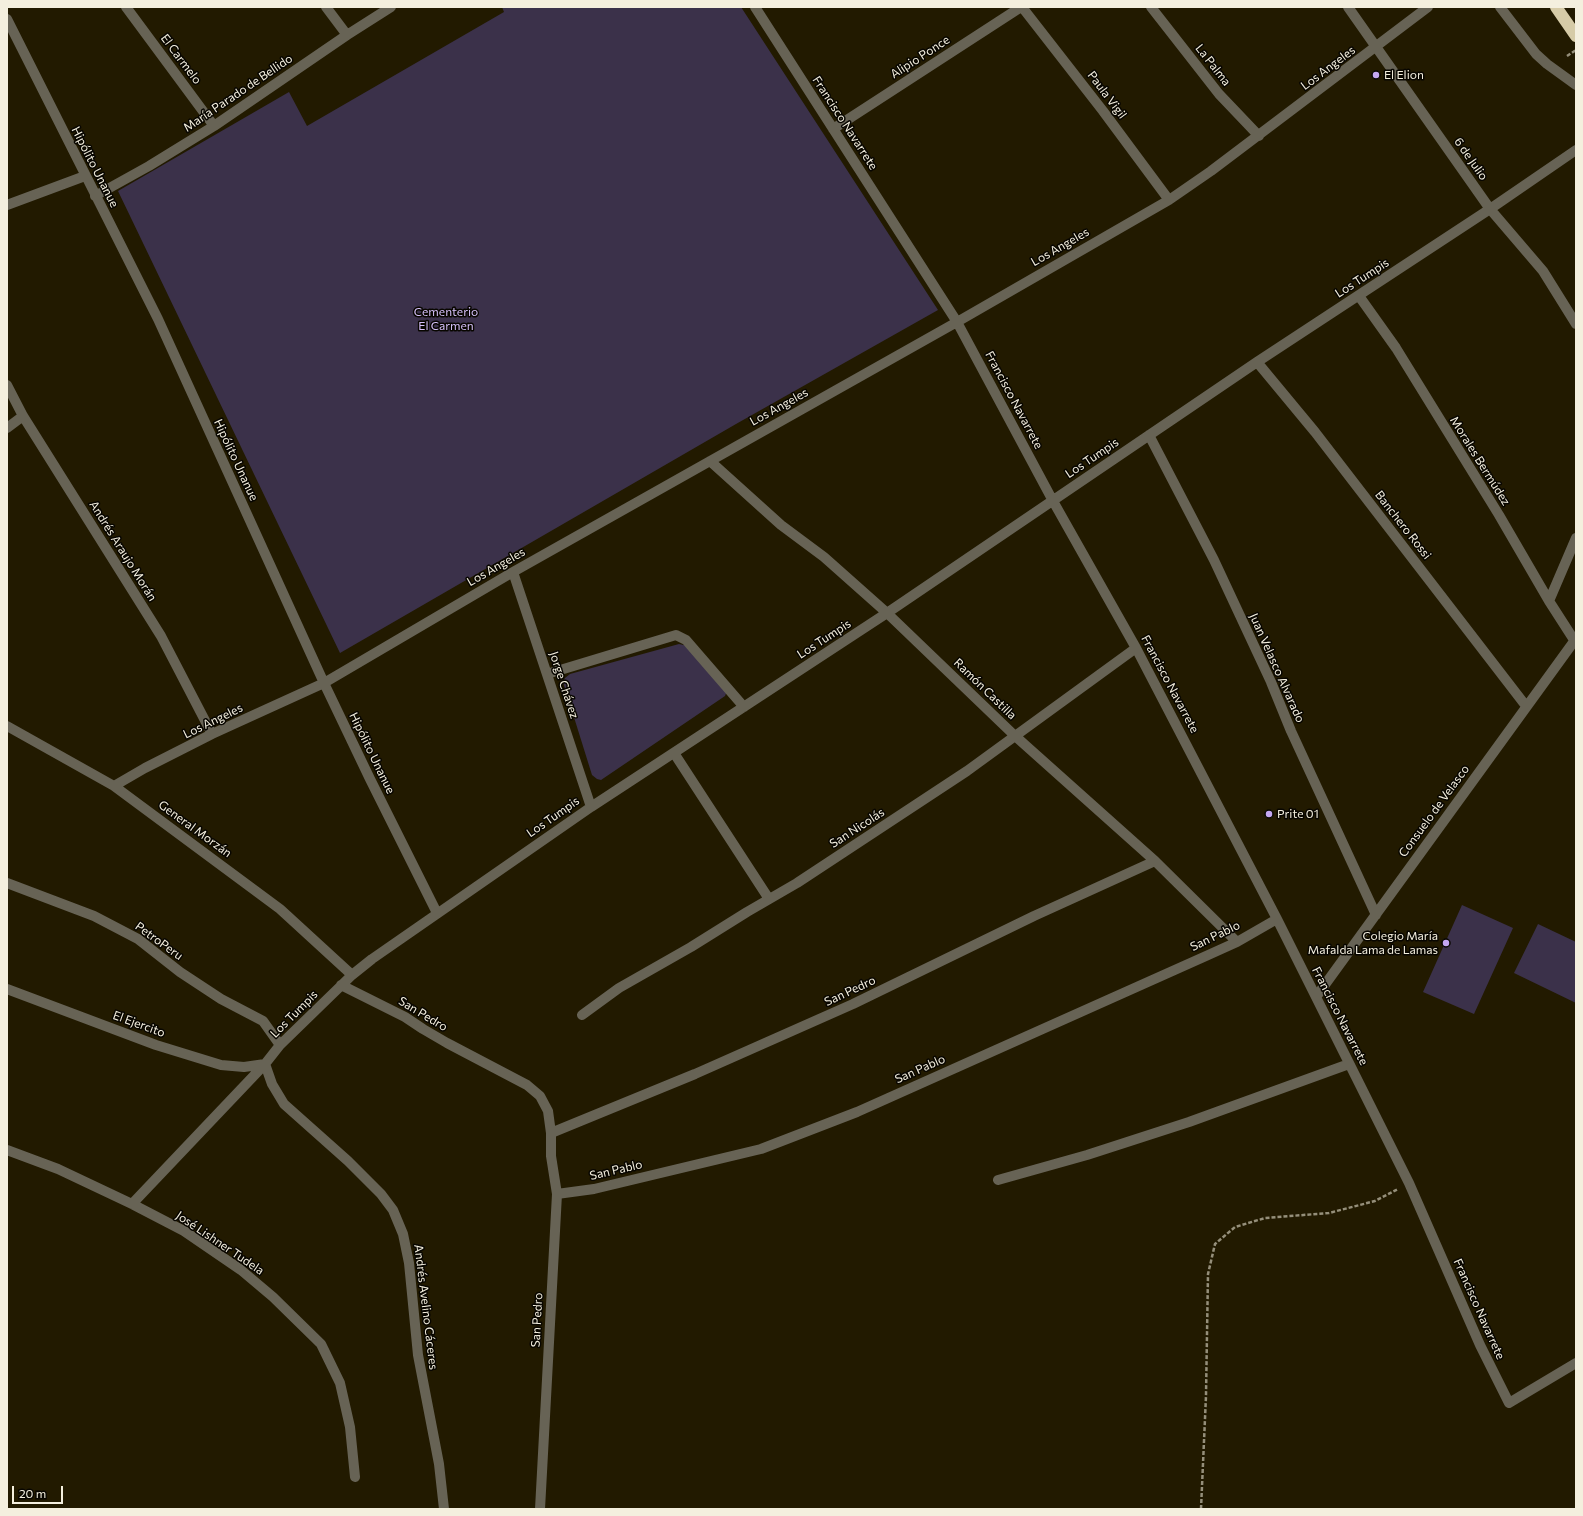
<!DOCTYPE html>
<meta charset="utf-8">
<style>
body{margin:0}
#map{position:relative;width:1583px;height:1516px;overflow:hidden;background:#221a00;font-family:Commissioner,sans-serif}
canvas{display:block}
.frame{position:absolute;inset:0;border:8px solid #f4efde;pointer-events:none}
.scale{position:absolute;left:12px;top:1486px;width:51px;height:18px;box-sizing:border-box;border:2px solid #f4efde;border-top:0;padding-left:5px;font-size:12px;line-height:14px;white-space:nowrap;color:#f4efde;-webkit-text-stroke:3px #080600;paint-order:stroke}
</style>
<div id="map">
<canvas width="1583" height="1516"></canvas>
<div class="frame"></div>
<div class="scale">20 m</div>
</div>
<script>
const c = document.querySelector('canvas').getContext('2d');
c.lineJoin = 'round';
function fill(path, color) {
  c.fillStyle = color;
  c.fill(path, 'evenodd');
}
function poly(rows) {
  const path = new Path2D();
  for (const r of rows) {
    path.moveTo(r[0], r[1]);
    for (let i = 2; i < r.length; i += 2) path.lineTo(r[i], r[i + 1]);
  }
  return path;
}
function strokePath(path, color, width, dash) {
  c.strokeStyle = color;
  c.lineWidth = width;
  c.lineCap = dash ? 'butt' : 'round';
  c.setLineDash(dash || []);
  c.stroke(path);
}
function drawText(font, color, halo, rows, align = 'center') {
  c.font = font + ' Commissioner,sans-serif';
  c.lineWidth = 3;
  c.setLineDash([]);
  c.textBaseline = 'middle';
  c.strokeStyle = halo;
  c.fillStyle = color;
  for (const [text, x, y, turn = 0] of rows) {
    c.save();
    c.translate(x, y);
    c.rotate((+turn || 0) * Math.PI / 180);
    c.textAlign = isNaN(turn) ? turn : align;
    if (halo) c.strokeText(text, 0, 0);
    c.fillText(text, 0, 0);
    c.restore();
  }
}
const green = poly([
 [502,7,741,7,938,310,736,424,340,653,118,191,289,92,307,126,504,12],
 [679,644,688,646,727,691,725,696,601,780,597,779,592,775,563,682,565,678,570,674],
 [1462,905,1513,928,1474,1014,1423,992],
 [1538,924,1576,942,1576,1003,1514,973]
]);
const path = poly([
 [1567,56,1576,50],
 [1201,1509,1206,1396,1208,1274,1215,1244,1235,1227,1265,1218,1329,1213,1375,1201,1398,1189]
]);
const minor = poly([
 [126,7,214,126],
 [326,7,347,35],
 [755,7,957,322,1053,501,1136,648,1277,919,1409,1183,1480,1345,1509,1403,1576,1363],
 [1022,7,1103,111,1169,200],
 [1151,7,1219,94,1259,136],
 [1348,7,1490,209,1543,271,1576,324],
 [1500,7,1536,54,1547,64,1576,85],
 [7,19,158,319,324,683,370,779,437,913],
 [833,129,1021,7],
 [95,196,149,166,214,126,347,35,391,7],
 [7,205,85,176],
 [1359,296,1396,348,1499,515,1549,601,1576,643],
 [1257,362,1315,432,1526,706],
 [7,385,23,416,161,636,212,734],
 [7,428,23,416],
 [1149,435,1214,560,1271,682,1291,731,1376,915],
 [710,461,781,525,824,557,887,613,1014,735,1155,861,1237,942],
 [513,572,591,807],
 [1549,601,1576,538],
 [547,674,676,635,686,640,744,707],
 [7,726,114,786,280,909,352,975],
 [674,753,769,899],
 [114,786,145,768,212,734,324,683,513,572,957,322,1169,200,1211,171,1428,7],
 [7,883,94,916,138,939,180,972,221,999,263,1021,280,1045],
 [341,985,405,1017,423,1029,447,1043,527,1085,540,1096,548,1111,551,1133,551,1156,557,1194,540,1509],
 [7,989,156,1045,221,1065,244,1067,265,1064,272,1084,284,1104,348,1161,381,1194,393,1210,403,1234,409,1263,418,1355,439,1464,444,1509],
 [1316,997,1575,640],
 [582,1015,619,988,691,947,747,912,797,883,967,771,1136,648],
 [551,1133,695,1074,853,1004,1034,916,1155,861],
 [7,1150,58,1169,132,1204,184,1231,241,1270,273,1297,321,1344,340,1383,350,1427,355,1477],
 [998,1180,1087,1155,1189,1122,1349,1064],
 [557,1194,594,1189,761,1149,857,1112,1206,956,1237,942,1277,919],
 [132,1204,265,1064,280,1045,352,975,372,959,591,807,887,613,1257,362,1490,209,1576,150]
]);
const highway = poly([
 [1556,7,1576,36]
]);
const markers = [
 [1376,75,4,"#c4a7f1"],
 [1269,814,4,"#c4a7f1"],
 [1446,943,4,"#c4a7f1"]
];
const streetNames = [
 ["Alipio Ponce",920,57,-33],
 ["El Carmelo",181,59,53],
 ["La Palma",1213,65,52],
 ["Los Angeles",1328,68,-37],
 ["María Parado de Bellido",238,93,-34],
 ["Paula Vigil",1107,95,53],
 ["Francisco Navarrete",845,123,57],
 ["6 de Julio",1471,159,55],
 ["Hipólito Unanue",95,167,63],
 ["Los Angeles",1060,247,-30],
 ["Los Tumpis",1362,278,-33],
 ["Francisco Navarrete",1014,400,62],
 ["Los Angeles",779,407,-29],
 ["Los Tumpis",1092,458,-34],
 ["Hipólito Unanue",236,460,65],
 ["Morales Bermúdez",1480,461,58],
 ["Banchero Rossi",1403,525,52],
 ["Andrés Araujo Morán",123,551,58],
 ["Los Angeles",496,567,-30],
 ["Los Tumpis",824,639,-33],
 ["Juan Velasco Alvarado",1277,668,66],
 ["Francisco Navarrete",1170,684,62],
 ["Jorge Chávez",564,685,72],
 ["Ramón Castilla",985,689,44],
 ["Los Angeles",213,721,-26],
 ["Hipólito Unanue",372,753,64],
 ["Consuelo de Velasco",1434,811,-54],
 ["Los Tumpis",553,817,-35],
 ["San Nicolás",857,828,-33],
 ["General Morzán",195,829,36],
 ["San Pablo",1215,936,-26],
 ["PetroPeru",159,941,36],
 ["San Pedro",850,991,-25],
 ["Los Tumpis",294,1014,-45],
 ["San Pedro",423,1014,31],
 ["Francisco Navarrete",1340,1016,63],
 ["El Ejercito",139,1024,20],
 ["San Pablo",920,1069,-24],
 ["San Pablo",616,1170,-13],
 ["José Lishner Tudela",220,1243,34],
 ["Andrés Avelino Cáceres",426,1307,83],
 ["Francisco Navarrete",1479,1309,66],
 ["San Pedro",537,1320,-87]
];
const poiNames = [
 ["El Elion",1384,75],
 ["Prite 01",1277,814],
 ["Colegio María",1438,936,"right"],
 ["Mafalda Lama de Lamas",1438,950,"right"]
];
const parkNames = [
 ["Cementerio",446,312],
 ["El Carmen",446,326]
];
fill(green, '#3b314a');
strokePath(path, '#958f7a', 2.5, [4, 2]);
strokePath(minor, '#676355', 10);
strokePath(highway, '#d6cba7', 12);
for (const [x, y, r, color] of markers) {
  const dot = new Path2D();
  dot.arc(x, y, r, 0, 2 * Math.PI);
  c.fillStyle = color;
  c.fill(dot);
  strokePath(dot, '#080600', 1.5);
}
drawText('12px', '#f4efde', '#080600', streetNames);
drawText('12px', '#f4efde', '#080600', poiNames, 'left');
drawText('12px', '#d7c2fb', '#080600', parkNames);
</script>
